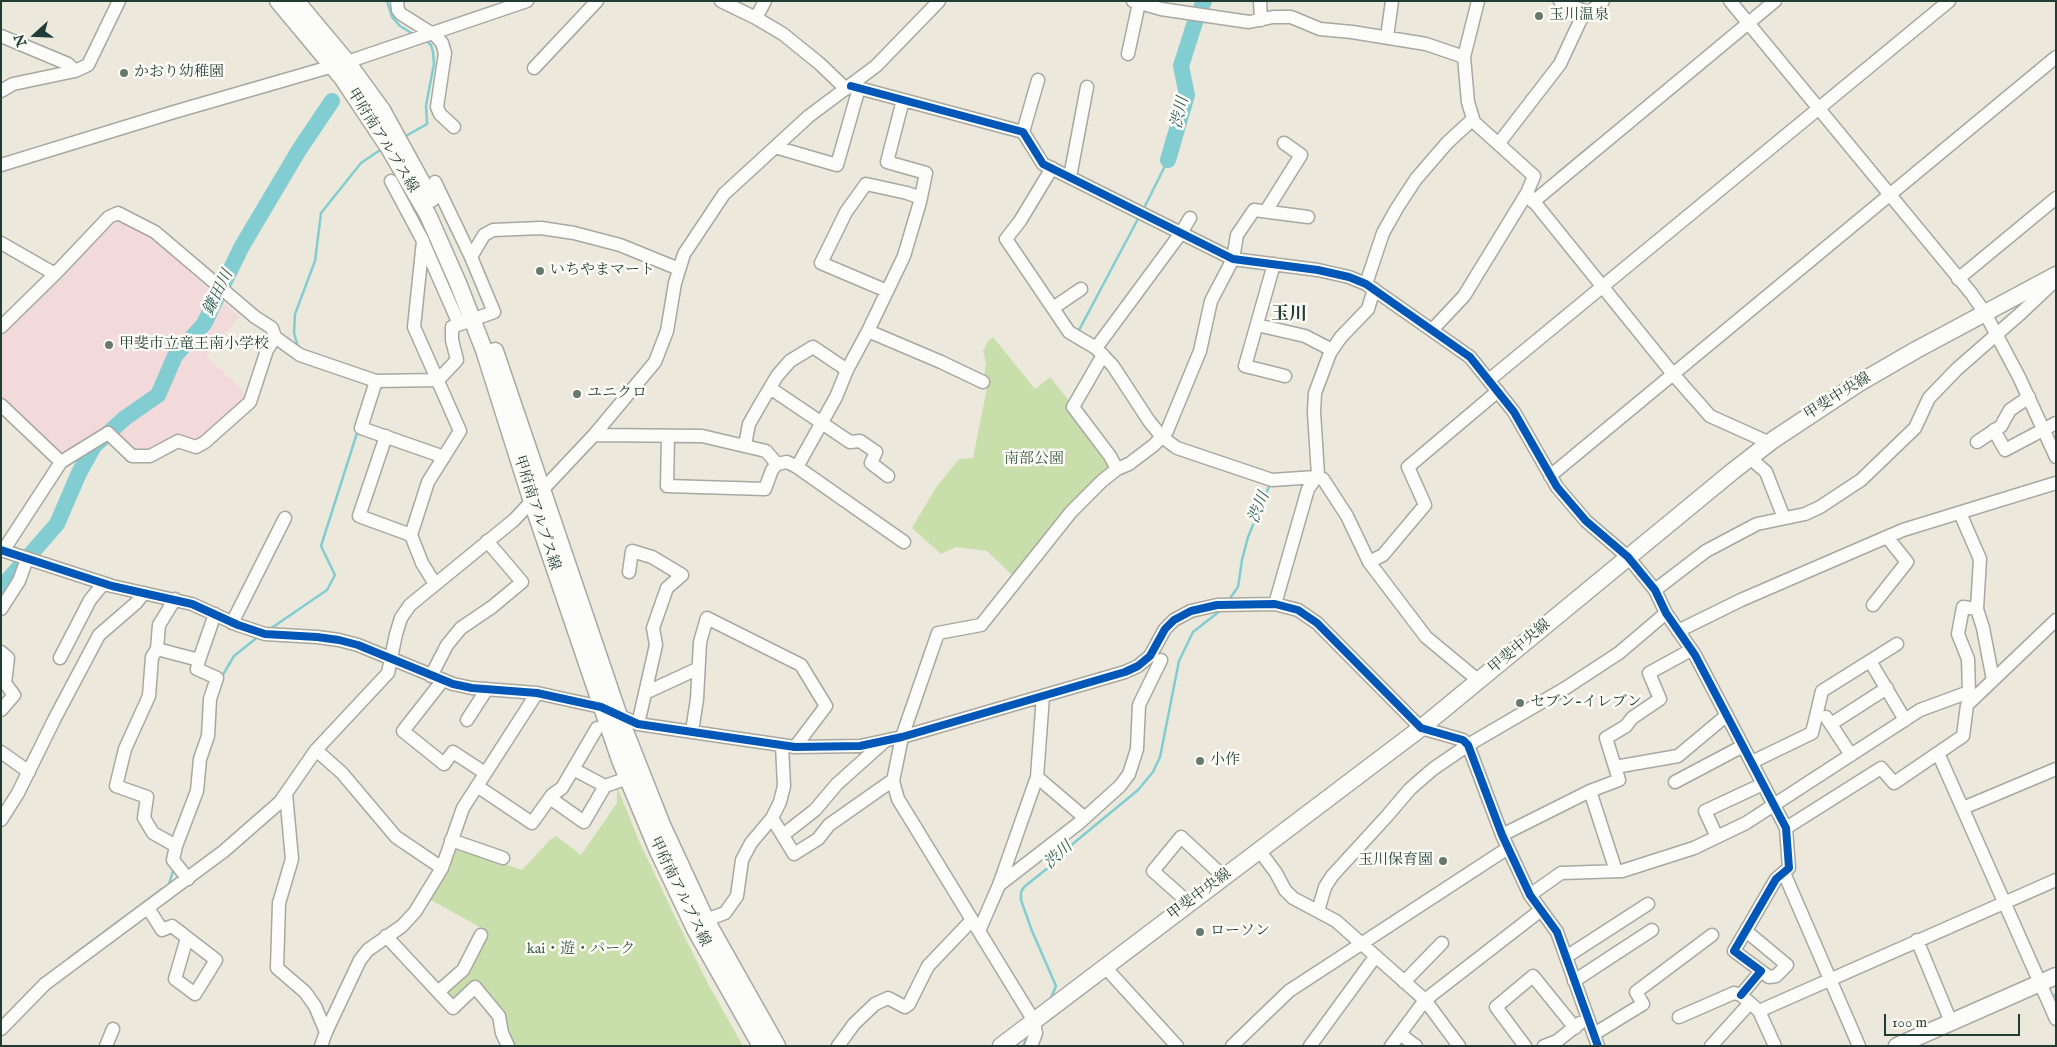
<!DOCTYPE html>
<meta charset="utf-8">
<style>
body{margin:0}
#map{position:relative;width:2057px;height:1047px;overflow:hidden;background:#ece8dc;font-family:"IM FELL English",serif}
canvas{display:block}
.frame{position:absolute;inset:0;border:2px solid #1f3d34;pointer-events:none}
.north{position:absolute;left:10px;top:10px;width:50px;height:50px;-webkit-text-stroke:4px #fdfcf7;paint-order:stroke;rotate:250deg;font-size:14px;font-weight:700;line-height:20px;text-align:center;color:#1f3d34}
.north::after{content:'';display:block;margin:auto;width:18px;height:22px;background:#1f3d34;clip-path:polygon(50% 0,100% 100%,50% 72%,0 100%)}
.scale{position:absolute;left:1884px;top:1014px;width:136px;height:22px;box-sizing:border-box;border:2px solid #1f3d34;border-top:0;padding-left:6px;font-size:15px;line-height:18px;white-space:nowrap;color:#1f3d34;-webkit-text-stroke:4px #fdfcf7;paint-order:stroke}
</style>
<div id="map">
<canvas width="2057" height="1047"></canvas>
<div class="frame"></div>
<div class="north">N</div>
<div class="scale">100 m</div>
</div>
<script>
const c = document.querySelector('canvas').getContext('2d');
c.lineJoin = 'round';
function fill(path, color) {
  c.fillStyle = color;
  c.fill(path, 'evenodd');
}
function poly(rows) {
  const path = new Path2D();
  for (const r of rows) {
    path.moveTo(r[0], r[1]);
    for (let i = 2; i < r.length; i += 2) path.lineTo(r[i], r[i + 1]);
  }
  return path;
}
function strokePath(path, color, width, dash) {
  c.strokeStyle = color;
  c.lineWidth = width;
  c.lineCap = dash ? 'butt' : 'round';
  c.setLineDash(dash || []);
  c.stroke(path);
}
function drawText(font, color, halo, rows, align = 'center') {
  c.font = font + ' "IM FELL English","Noto Serif JP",serif';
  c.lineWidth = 5;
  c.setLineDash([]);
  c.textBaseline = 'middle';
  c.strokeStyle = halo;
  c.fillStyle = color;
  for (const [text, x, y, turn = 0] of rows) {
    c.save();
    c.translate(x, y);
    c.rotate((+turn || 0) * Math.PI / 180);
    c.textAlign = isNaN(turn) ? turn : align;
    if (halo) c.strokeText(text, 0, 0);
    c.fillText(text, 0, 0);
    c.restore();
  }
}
const built = poly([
 [119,219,148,234,239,317,206,356,247,395,245,401,191,446,180,436,140,453,108,429,59,455,1,397,1,334]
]);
const green = poly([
 [993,337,1035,389,1050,377,1070,402,1109,464,1107,472,1013,576,987,551,956,547,941,554,912,528,935,489,959,459,973,458,988,383,984,378,986,363,983,351,988,341],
 [617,786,639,841,674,915,707,982,743,1046,511,1046,476,983,452,1005,441,992,464,971,487,931,429,899,453,847,522,870,551,839,556,836,581,855,617,803]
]);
const stream = poly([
 [387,1,392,17,400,26,413,34],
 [404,137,427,124,426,105,434,64,433,52,431,45,425,40],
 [1558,173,1594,143],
 [1143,210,1168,160],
 [1078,332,1139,217],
 [298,347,294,333,295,314,315,261,321,213,361,163,383,148],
 [1228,601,1238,587,1242,560,1248,537,1270,484,1269,484],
 [270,629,327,590,335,575,321,546,358,430],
 [221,678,234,656,259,636],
 [167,886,169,884,174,868],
 [68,959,162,889],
 [2055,995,2056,994],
 [1050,1000,1056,986,1032,931,1021,900,1021,892,1024,887,1049,867,1075,842,1138,790,1153,772,1160,757,1179,661,1193,632,1220,611],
 [1023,1046,1029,1034]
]);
const river = poly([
 [1168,160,1187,95,1181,66,1195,22,1204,1],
 [1,588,57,524,79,473,94,446,125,418,158,395,175,356,204,324,242,246,299,150,332,101]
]);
const minor = poly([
 [397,1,398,10,401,14,436,36,442,43,445,53,437,107,440,114,454,127],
 [721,1,756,18,783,34,820,64,846,89],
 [1133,1,1161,9,1249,22,1273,17,1291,17,1320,29,1352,32,1426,44,1464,57],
 [1260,1,1261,20],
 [1560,1,1589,13],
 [1730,1,1971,293,1985,313,2019,377,2056,457],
 [756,18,765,1],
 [1,36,68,64,75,71],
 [1387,37,1392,1],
 [1128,54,1139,3],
 [534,68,597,1],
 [851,86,1023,132,1043,164,1233,259,1318,270,1349,277,1366,284,1470,357,1514,412,1557,487,1586,521,1628,557,1655,590,1666,613,1695,655,1786,828,1789,868,1776,879,1734,951,1761,971,1741,995],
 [1,91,13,84,75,71,88,65,119,1],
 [1023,132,1038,80],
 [1499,143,1560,64,1581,19,1603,1],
 [775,147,837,165,859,88],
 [1,165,174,112,347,62,527,1],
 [1052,168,1020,221,1006,239,1069,332,1096,348,1113,366,1149,421,1162,437,1177,448,1272,480,1316,477,1323,479,1347,516,1369,562,1426,637,1479,681],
 [1070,177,1087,87],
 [391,181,423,241,414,327,460,431,428,482,411,535,422,563,435,584],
 [435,182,471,257],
 [1527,193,1673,374,1710,416,1770,443],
 [1533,202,1775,1],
 [1266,211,1301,155,1284,143],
 [423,242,459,324],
 [1,243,55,274],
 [1274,264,1245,366,1285,376],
 [1958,279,2056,198],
 [1366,284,1383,233,1397,208,1416,179,1447,143,1473,119],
 [887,291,821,263,846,212,866,184,907,193,921,198],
 [1053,308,1081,289],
 [1257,325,1305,336,1332,350],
 [1,327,55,274,109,217,118,213,155,232,255,317,272,328,275,337,300,355,376,381,438,380,457,360,452,340,452,327,494,312,471,257,484,235,493,230,541,228,574,233,620,245,679,269],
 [1432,330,1464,296,1527,193,1534,176,1474,122,1468,102,1464,57,1478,1],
 [868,331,941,362,983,382],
 [1096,348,1181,233,1190,218],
 [1103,355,1073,407,1110,456,1117,469],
 [1489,380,1949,1],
 [376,381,361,428,444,457],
 [770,388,850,442,860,441,876,452,871,463,888,476],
 [1,405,61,462],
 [1994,430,2005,450,2056,423],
 [594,435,702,436,766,451,777,464],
 [386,436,359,516,411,535],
 [668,436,667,486,765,489,772,470,777,464,787,462,797,467,904,542],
 [1977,442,2001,426,2010,410,2029,397],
 [745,445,749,424,761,403,777,376,790,361,813,347,847,370],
 [1750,458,1766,472,1784,518],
 [797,467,836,397,847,370,868,331,904,256,920,202,926,173,887,162,903,100],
 [1550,476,2056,57],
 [1960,513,1980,559,1977,609,1963,607,1958,634,1968,659,1969,692,1973,698],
 [1,550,112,586,192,604,238,625,265,634,317,637,339,640,358,645,453,684,472,688,537,693,601,707,638,724,795,747,860,746,902,737,1125,672,1138,666,1150,656,1165,629,1174,620,1191,611,1217,605,1275,604,1298,610,1317,623,1421,728,1463,740,1468,745,1502,835,1530,895,1557,932,1598,1046],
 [3,551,61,462,108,433,132,456,150,456,178,441,196,447,205,442,250,402,267,350,275,337],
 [1369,562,1383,555,1425,505,1408,467,1498,391],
 [629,572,632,551,652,557,682,575,667,588,653,628,656,645,638,724],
 [1655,590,1706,551,1757,524,1805,514,1820,507,1861,480,1915,428,1929,398,1957,369,2021,313,2056,280],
 [175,599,159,625,157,649,152,657,149,696,125,749,116,786,147,797,144,818,153,833,176,846,173,860,188,879],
 [1275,604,1308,489,1318,475,1314,412,1315,393,1330,353,1341,337,1368,309,1374,289],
 [1873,605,1907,562,1887,537],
 [1,609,19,581,27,559],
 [1977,609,1983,628,1993,680],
 [232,623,285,518],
 [1678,631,1741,600,1903,530,2056,483],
 [157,649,199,660,215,614],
 [1,652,8,658,5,683,14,695,1,710],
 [60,658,90,600,103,584],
 [1870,661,1905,720],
 [431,676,447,645,461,628,492,607,522,582,487,541],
 [443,680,403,731,444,764,453,752,485,773],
 [645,693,697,669],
 [1826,717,1851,755],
 [467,720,487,689],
 [1831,724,1887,688],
 [692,731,697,699,700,642,707,618,801,665,826,706,795,747],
 [316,750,342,773,396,837,442,868],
 [1,752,29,772],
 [1938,753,2056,1019],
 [1752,762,1812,733,1822,691,1897,644],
 [1615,767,1678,756,1727,715],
 [573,769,605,786,628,778],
 [1037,777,1085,818],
 [1675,782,1743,746],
 [477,786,532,823,552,795,562,788,597,728],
 [1590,791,1616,871],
 [286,794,292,859,279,903,277,968,305,992,315,1006,326,1032],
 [550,798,584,822,605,786],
 [1963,808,2056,769],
 [772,818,794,854,818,839,829,825,893,780],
 [1,820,18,793,55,718,99,635,136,603,144,593],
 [1786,828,1881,768,1894,783,1963,736,1967,705,2056,620],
 [783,835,815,810,837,784,885,741],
 [1502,835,1590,791,1619,780,1606,738,1626,726,1632,718,1660,699,1649,673,1691,650],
 [1717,837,1705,811,1763,784],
 [451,840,503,858],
 [176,846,197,791,200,759,208,736,210,699,217,678,197,669,199,660],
 [1259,850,1276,873,1285,890,1293,898,1336,921,1425,1000,1459,1046],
 [1784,873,1859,1046],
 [999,885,1037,777,1043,696],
 [1530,895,1561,873,1622,871,1694,848,1746,823,1920,710,1969,692],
 [1189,903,1153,871,1181,837,1224,877],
 [148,908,162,930,172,926,216,960,195,994,175,979,187,938],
 [1318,911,1325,887,1332,876,1387,816,1410,789,1433,769,1468,745,1564,689,1619,653,1666,613],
 [706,920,725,913,737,896,742,860,751,843,772,818,780,802,784,786,782,745],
 [979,931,999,885,1079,823,1120,786,1129,774,1137,749,1139,705,1161,660],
 [1746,931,1787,965,1776,976,1769,977,1761,971],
 [386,936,453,1008,475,987,499,1016,502,1033,508,1046],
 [1917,940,1951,1022],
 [1566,957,1648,904],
 [1105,967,1177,1046],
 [1574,981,1652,930],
 [1404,982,1442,943],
 [438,992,463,970,481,935],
 [1759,1011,2056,880],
 [1679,1017,1734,993,1741,995,1759,1011,1775,1046],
 [1,1029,45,984,224,851,280,802,316,750,388,673,396,634,401,618,410,605,514,520,594,435,655,362,667,331,675,283,684,254,724,194,809,116,876,66,939,1],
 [1400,1034,1416,1046],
 [1594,1034,1643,1004,1636,992,1712,935],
 [106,1046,113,1029],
 [321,1046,326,1032,360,960,368,950,402,926,415,912,442,868,463,808,537,693],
 [838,1046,854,1024,875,1004,888,998,905,1007,909,1004,928,966,972,920],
 [1031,1046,1036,1033,1034,1021,898,799,893,781,902,737,938,633,981,625,1071,512,1102,481,1117,469,1129,464,1154,445,1167,431,1200,351,1211,301,1233,259,1237,235,1254,210,1308,217],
 [1232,1046,1289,991,1508,848],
 [1310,1046,1375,957],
 [1391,1046,1425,1000,1541,910],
 [1525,1046,1496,1007,1533,976,1575,1028],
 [1544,1046,1557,1041,1580,1023],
 [1711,1046,1749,1004]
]);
const major = poly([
 [278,1,343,79,389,148,428,215,458,283,484,350,532,502,620,760,658,851,695,929,761,1046],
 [296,1,347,62,382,110,431,199],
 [495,351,619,716,662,825,706,920,777,1046],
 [1001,1046,1421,728,1733,471,1773,440,1859,383,1916,350,2056,275],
 [1897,1046,2056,976]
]);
const cycleway = poly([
 [851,86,1023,132,1043,164,1233,259,1318,270,1349,277,1366,284,1470,357,1514,412,1557,487,1586,521,1628,557,1655,590,1666,613,1695,655,1786,828,1789,868,1776,879,1734,951,1761,971,1741,995],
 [1,550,112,586,192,604,238,625,265,634,317,637,339,640,358,645,453,684,472,688,537,693,601,707,638,724,795,747,860,746,902,737,1125,672,1138,666,1150,656,1165,629,1174,620,1191,611,1217,605,1275,604,1298,610,1317,623,1421,728,1463,740,1468,745,1502,835,1530,895,1557,932,1598,1046]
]);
const markers = [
 [1539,16,5,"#67796f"],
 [124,73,5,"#67796f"],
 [540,271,5,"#67796f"],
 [109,345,5,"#67796f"],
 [577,394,5,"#67796f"],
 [1520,703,5,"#67796f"],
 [1200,761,5,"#67796f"],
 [1443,861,5,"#67796f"],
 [1200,932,5,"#67796f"]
];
const poiNames = [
 ["玉川温泉",1549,16],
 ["かおり幼稚園",134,73],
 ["いちやまマート",550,271],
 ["甲斐市立竜王南小学校",119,345],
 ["ユニクロ",587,394],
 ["セブン-イレブン",1530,703],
 ["小作",1210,761],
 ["玉川保育園",1433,861,"right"],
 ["ローソン",1210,932]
];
const streetNames = [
 ["甲府南アルプス線",382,141,58],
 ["甲斐中央線",1838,397,-32],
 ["甲府南アルプス線",536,513,72],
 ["甲斐中央線",1520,647,-40],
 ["甲府南アルプス線",679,892,64],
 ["甲斐中央線",1200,895,-37]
];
const parkNames = [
 ["南部公園",1034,460],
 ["kai・遊・パーク",581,950]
];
const waterNames = [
 ["渋川",1181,113,-77],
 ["鎌田川",219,293,-64],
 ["渋川",1260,508,-68],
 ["渋川",1059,856,-43]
];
const quarterNames = [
 ["玉川",1289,315]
];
fill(built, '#f2dada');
fill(green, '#c9dfab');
strokePath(stream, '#82cdd2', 2.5);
strokePath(river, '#82cdd2', 16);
strokePath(minor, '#a7a8a1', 15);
strokePath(major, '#a7a8a1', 19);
strokePath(minor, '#fcfcfa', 12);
strokePath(major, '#fcfcfa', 16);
strokePath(cycleway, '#0057b8', 8);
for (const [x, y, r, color] of markers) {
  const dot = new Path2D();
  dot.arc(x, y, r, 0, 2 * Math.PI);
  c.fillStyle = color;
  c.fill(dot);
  strokePath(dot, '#fdfcf7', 2);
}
drawText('15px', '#1f3d34', '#fdfcf7', poiNames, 'left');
drawText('15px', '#1f3d34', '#fdfcf7', streetNames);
drawText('15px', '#3b5c44', '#fdfcf7', parkNames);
drawText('italic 16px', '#2c5e5a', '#fdfcf7', waterNames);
drawText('bold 18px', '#1f3d34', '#fdfcf7', quarterNames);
</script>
